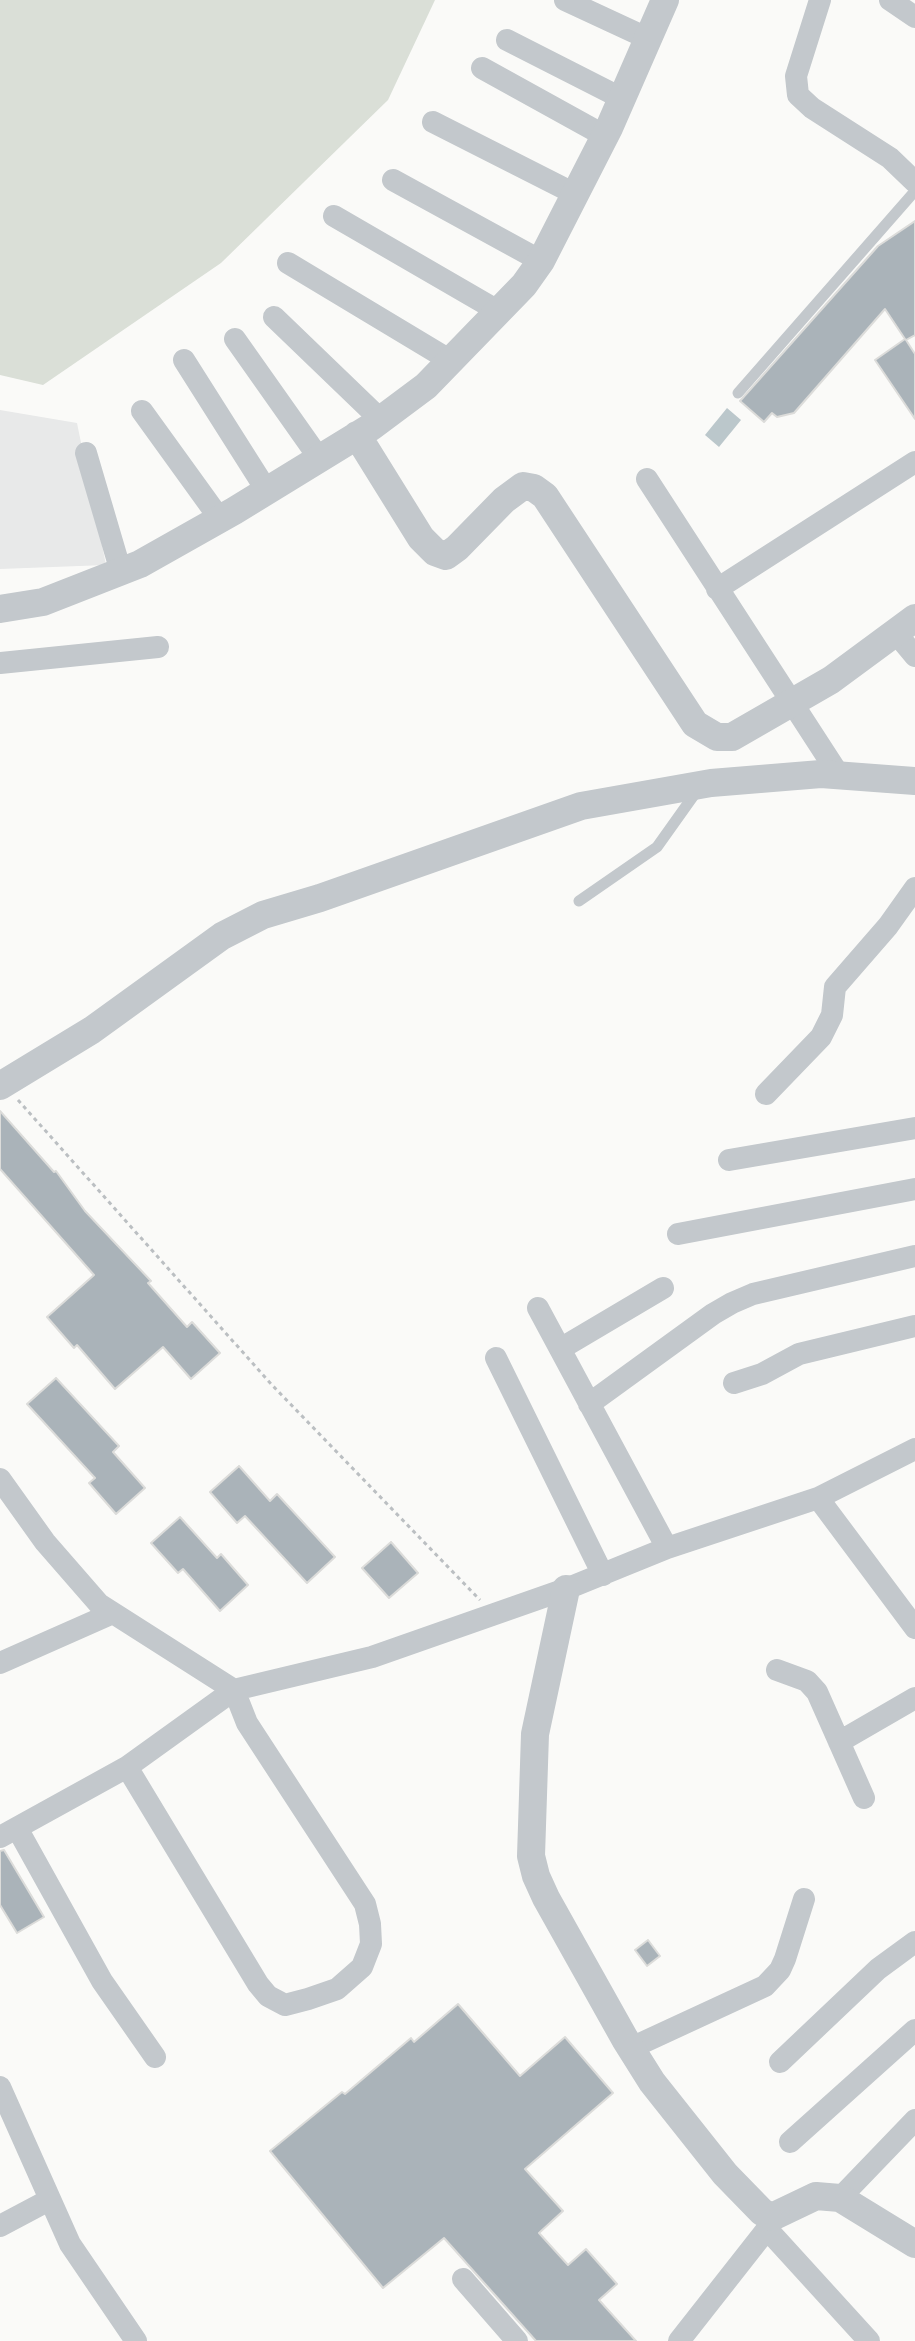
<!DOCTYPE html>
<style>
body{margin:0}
canvas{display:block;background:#fafaf8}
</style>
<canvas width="915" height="2341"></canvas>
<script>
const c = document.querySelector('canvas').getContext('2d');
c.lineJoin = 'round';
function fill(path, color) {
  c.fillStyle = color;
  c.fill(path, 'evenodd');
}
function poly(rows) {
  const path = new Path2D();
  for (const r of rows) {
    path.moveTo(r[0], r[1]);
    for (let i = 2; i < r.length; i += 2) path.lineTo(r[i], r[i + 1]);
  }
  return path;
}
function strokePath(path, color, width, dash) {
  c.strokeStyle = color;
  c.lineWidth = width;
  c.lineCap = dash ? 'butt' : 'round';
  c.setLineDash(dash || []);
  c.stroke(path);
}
const built = poly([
 [0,410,77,423,106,565,0,569]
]);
const green = poly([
 [0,0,435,0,388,100,221,263,43,385,0,375]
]);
const water = poly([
 [727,408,741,420,719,447,705,435]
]);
const building = poly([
 [915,221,915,335,906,340,915,354,915,419,875,360,905,339,885,309,794,413,777,417,772,413,764,422,740,401,878,246,915,221],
 [0,1111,54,1172,56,1171,85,1211,151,1281,148,1283,187,1327,192,1322,220,1353,191,1379,163,1347,115,1389,77,1345,74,1348,47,1317,94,1275,0,1169,0,1111],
 [56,1378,119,1446,113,1452,145,1488,116,1514,89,1483,95,1478,27,1404,56,1378],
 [239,1466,270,1501,277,1494,335,1557,307,1583,245,1516,237,1523,210,1492,239,1466],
 [180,1517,217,1558,221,1554,248,1585,220,1611,183,1569,178,1573,151,1543,180,1517],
 [391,1542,418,1573,389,1598,362,1568,391,1542],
 [4,1850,44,1917,17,1933,0,1905,0,1851,4,1850],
 [648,1940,660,1956,647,1966,635,1950,648,1940],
 [458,2004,520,2076,565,2037,613,2093,525,2169,563,2211,539,2233,568,2265,586,2249,617,2284,599,2300,636,2341,536,2341,444,2238,383,2288,270,2151,342,2092,345,2094,411,2038,414,2042,458,2004]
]);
const path = poly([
 [18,1100,272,1385,480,1600]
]);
const service = poly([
 [738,393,915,191],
 [579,901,657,847,699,788]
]);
const minor = poly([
 [565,0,649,39],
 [820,0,796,76,798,95,812,108,890,158,915,182],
 [890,0,915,17],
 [507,40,623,99],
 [482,68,605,136],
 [433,122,577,195],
 [393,180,541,261],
 [334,216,498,311],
 [288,263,451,361],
 [274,317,381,420],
 [235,339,319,458],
 [184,360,267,491],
 [142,411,220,519],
 [86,453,121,572],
 [647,479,839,775],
 [717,589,915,462],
 [895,632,915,656],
 [0,663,158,647],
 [766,1094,821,1037,832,1015,835,987,888,926,915,888],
 [729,1160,915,1128],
 [678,1234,915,1189],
 [538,1308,667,1548],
 [560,1349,663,1288],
 [496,1358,603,1575],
 [734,1383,762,1374,799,1354,915,1326],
 [589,1404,713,1314,732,1303,753,1294,915,1256],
 [0,1479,45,1542,99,1604,234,1690,372,1657,566,1589,667,1548,818,1498,915,1449],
 [818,1498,915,1628],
 [0,1663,113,1613],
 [777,1670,807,1681,817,1692,864,1798],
 [839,1742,915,1698],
 [17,1828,102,1981,155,2057],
 [0,1837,127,1767,234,1690,247,1723,365,1904,370,1924,371,1944,362,1967,337,1989,308,1999,285,2005,268,1996,258,1984,127,1767],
 [631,2048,765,1986,780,1970,785,1959,804,1899],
 [780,2062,878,1969,915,1942],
 [0,2087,70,2244,136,2341],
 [790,2142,915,2030],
 [840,2198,915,2120],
 [0,2226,49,2200],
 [767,2229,869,2341],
 [463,2279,517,2341],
 [679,2341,767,2229,772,2217]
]);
const tertiary = poly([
 [357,435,421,538,435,552,446,556,457,548,504,500,523,486,534,488,545,496,695,724,717,737,732,737,831,680,915,618],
 [0,609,43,602,140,564,234,511,371,427,426,386,524,285,541,261,609,128,665,0],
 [0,1086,92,1030,222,936,263,915,320,898,581,806,711,783,821,774,915,781],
 [566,1589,535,1734,531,1856,536,1876,546,1898,625,2039,652,2082,725,2174,762,2212,772,2217,816,2196,840,2198,915,2244]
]);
fill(built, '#e8e9e9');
fill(green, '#dadfd7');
fill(water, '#bbc7cb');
fill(building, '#aab3b9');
strokePath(building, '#dcdcda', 2);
strokePath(path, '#bbbfc2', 3, [4, 4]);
strokePath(service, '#c3c8cc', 11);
strokePath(minor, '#c3c8cc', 22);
strokePath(tertiary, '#c3c8cc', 28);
</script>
